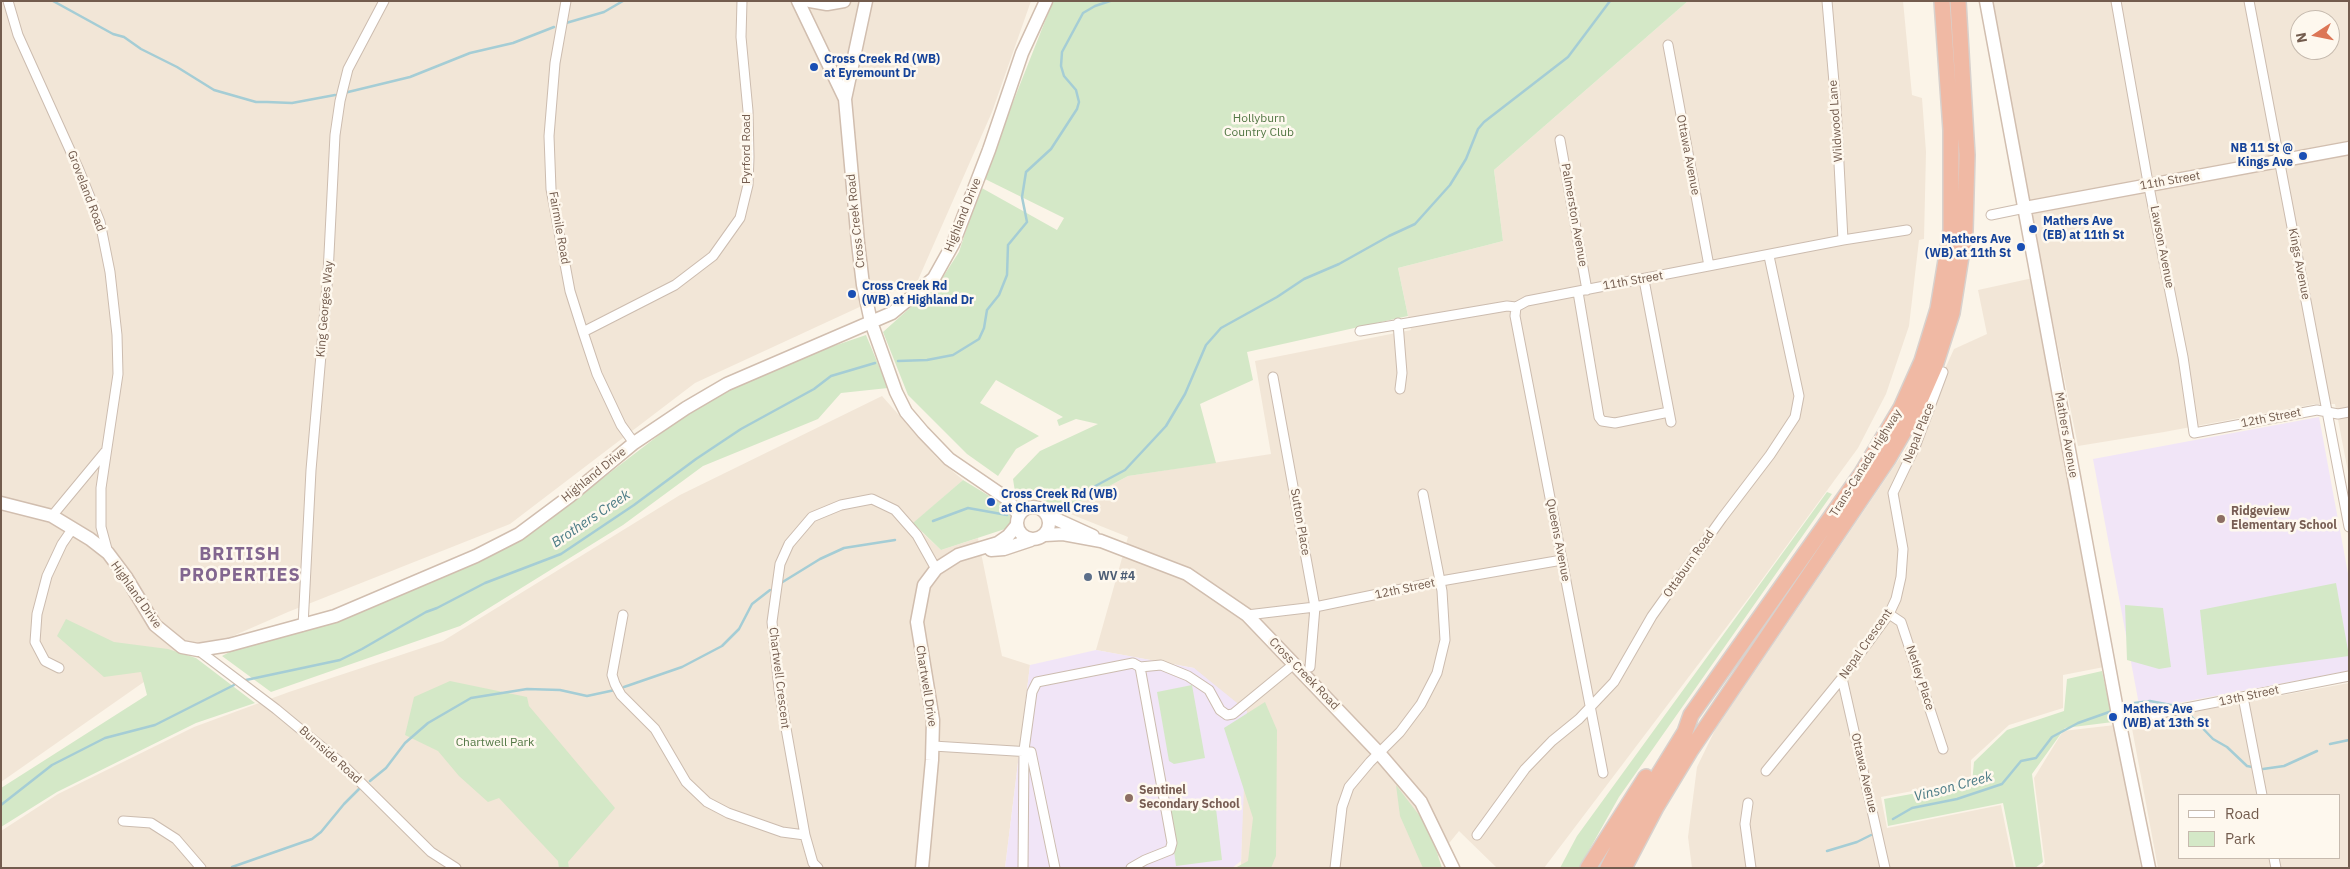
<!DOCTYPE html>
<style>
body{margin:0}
#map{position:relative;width:2350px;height:869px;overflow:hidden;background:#fbf4e8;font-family:"IBM Plex Sans",sans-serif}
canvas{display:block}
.frame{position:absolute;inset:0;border:2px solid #735c4e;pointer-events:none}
.legend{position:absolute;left:2178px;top:794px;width:162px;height:65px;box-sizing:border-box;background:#fef8ee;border:1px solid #c6baae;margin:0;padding:6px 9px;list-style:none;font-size:15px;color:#735c4e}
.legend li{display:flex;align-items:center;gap:10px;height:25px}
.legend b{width:25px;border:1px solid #c6baae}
.north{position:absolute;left:2290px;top:10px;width:50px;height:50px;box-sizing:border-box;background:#fef8ee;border:1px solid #c6baae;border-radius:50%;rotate:259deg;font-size:14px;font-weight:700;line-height:20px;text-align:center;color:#735c4e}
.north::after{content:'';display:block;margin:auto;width:18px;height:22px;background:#dc7656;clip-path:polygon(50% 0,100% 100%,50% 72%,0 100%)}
</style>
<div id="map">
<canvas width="2350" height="869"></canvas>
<div class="frame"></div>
<ul class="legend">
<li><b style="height:6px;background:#fff"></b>Road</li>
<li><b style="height:14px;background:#d4e8c7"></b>Park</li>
</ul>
<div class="north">N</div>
</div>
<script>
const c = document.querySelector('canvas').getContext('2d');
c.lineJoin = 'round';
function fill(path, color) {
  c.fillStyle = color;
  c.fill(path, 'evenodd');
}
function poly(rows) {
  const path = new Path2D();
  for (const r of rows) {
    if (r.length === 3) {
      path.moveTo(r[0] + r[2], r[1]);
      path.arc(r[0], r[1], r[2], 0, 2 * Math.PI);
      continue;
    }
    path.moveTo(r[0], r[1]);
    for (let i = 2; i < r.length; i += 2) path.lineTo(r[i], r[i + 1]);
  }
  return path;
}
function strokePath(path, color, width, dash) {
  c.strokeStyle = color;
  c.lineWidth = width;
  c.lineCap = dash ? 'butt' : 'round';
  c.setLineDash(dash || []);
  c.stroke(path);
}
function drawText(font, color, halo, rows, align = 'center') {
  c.font = font + ' "IBM Plex Sans",sans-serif';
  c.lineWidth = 5;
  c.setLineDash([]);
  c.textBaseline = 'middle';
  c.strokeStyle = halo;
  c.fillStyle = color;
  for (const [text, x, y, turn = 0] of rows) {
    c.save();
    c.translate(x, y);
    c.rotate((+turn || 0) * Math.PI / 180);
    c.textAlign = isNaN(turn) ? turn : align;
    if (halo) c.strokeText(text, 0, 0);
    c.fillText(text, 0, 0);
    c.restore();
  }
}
const residential = poly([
 [1,1,1031,1,992,112,918,280,695,383,510,524,288,612,171,663,1,782],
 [1688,1,1903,1,1912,95,1922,98,1926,152,1924,239,1919,240,1909,326,1886,394,1858,448,1750,596,1544,868,1497,868,1459,831,1429,868,1241,868,1242,808,1194,668,1096,650,1128,537,1063,511,1128,476,1271,454,1255,361,1411,330,1398,268,1503,241,1494,170],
 [1992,1,2349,1,2349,477,2335,404,2315,404,2164,432,2078,446,2033,224],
 [2300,20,2330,20,2330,50,2300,50],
 [2033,278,2104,667,2063,675,2063,708,2009,725,1971,760,1971,780,1881,797,1887,828,2001,805,2014,868,1692,868,1688,837,1697,767,1715,730,1914,437,1954,349,1987,334,1978,290],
 [882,396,937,458,963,480,913,524,941,550,978,538,1002,656,1030,665,1005,868,1,868,1,831,58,794,194,727,289,692,443,641,680,495],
 [2349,683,2349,868,2158,868,2131,723],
 [2179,795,2339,795,2339,858,2179,858],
 [2115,725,2141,868,2040,868,2045,864,2034,778,2063,731]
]);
const education = poly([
 [2319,417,2349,579,2349,671,2140,710,2093,459],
 [1096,650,1194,668,1247,711,1241,861,1232,868,1005,868,1030,665]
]);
const green = poly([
 [1053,1,1688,1,1494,170,1503,241,1398,268,1408,316,1247,352,1253,380,1200,404,1216,463,1128,476,1063,511,1041,499,1015,492,1013,479,1040,451,1098,424,1076,419,1059,426,1057,420,1063,417,996,380,980,403,1039,436,1016,449,998,476,967,454,908,395,883,332,941,280,959,252,980,187,1057,230,1064,218,983,178],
 [866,335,888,388,841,393,818,419,703,466,623,525,460,626,271,692,222,656,241,646,345,619,440,578,535,530,676,422,731,389,819,351],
 [963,480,1014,511,1014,522,1011,527,941,550,913,523],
 [1827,492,1832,494,1619,797,1579,868,1560,868,1577,836],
 [2336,583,2349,656,2207,675,2200,610],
 [2125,605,2163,608,2171,667,2159,669,2127,660],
 [66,619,114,642,168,649,196,658,255,703,196,723,57,792,1,827,1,788,147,695,141,672,104,677,57,636],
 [2102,671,2113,722,2065,728,2032,774,2043,862,2035,868,2016,868,2003,803,1888,826,1884,799,1972,783,1974,762,2007,730,2064,711,2067,679],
 [450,681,527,697,529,706,615,808,568,862,569,868,559,868,558,861,499,798,488,802,459,776,438,751,405,735,414,697],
 [1192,685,1205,758,1174,764,1169,761,1157,692],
 [1265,702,1277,730,1276,856,1271,868,1235,868,1248,861,1253,818,1224,728],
 [1396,785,1429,828,1442,868,1423,868,1400,816],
 [1215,800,1222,860,1176,866,1168,806]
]);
const stream = poly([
 [53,1,113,34,124,37,141,49,177,67,214,90,256,102,267,102,292,103,335,95],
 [566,23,604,12,623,1],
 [344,93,410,77,470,53,513,43,554,27],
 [898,361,927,360,953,355,979,339,984,328,987,310,999,295,1007,275,1008,245,1027,222,1022,197,1026,172,1051,149,1077,109,1079,102,1076,90,1064,76,1061,66,1062,52,1083,13,1095,6,1110,1],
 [1062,504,1125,470,1153,440,1166,426,1185,394,1206,345,1221,328,1277,297,1304,279,1339,264,1389,236,1415,224,1450,185,1466,159,1478,129,1484,122,1568,57,1610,1],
 [933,521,968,508,1007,515],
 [781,583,820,559,844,548,895,540],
 [246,680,340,660,362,649,426,612,437,608,485,583,561,554,634,505,696,459,741,429,814,389,831,376,875,363],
 [624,687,682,667,722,646,739,629,752,604,770,590],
 [2127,704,2150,701,2176,706],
 [2188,713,2213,739,2227,747,2247,766,2252,767],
 [2330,744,2349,740],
 [2263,769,2284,766,2317,751],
 [370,781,386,768,405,743,428,723,471,698,527,689,560,690,587,696,615,690],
 [1,805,52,765,105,738,155,725,234,685],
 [1893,819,1912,808,1957,799,2002,784,2021,761,2036,758,2052,737,2078,723,2112,711],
 [1827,851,1857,842,1871,835],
 [232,867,312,839,321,832,344,804,362,786]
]);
const street = poly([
 [8,1,18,35,79,170,100,222,110,272,117,335,118,374,101,488,101,527,108,553],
 [566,1,555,63,549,136,551,189,570,291,583,332,597,374,621,425,634,443],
 [1827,1,1836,106,1843,240],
 [2116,1,2147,177,2183,357,2194,433,2317,410,2338,414,2349,412],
 [2249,1,2349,527],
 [1668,45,1709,266],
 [1560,140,1587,290],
 [1991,215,2025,208],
 [1644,280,1671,422],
 [1578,292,1599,417,1602,421,1615,423,1669,412],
 [1516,307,1515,316,1603,773],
 [1398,323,1402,373,1400,389],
 [1360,331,1507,306,1516,307,1527,301,1843,240,1907,230],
 [583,332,675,285,713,256,740,218,748,185,749,157,748,111,741,37,742,1],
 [1273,377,1315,607,1310,667],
 [52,516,105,452],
 [1889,614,1901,622,1943,749],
 [623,615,612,675,615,684,621,695,655,729,686,782,707,802,728,813,782,832,805,835],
 [1247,615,1315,607,1441,581,1562,560],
 [303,626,311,470,328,274,335,135,340,101,348,69,384,1],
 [198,650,276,709,340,762,431,852,456,868],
 [1140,667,1161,665,1188,676,1209,690,1220,710,1227,715,1233,714,1294,664],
 [59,668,45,661,35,642,37,614,47,576,62,544,73,528],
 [1842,678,1885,868],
 [2243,697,2262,795],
 [2120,721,2349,676],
 [933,746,1031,752,1055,868],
 [1766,771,1842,678,1889,614,1896,599,1901,577,1903,549,1893,493,1915,447,1943,372],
 [1748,803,1745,824,1751,868],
 [123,821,151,823,176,839,201,868],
 [1477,835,1525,769,1552,741,1579,719,1614,682,1652,616,1722,518,1770,455,1795,417,1799,396,1769,256],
 [2274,858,2276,868],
 [818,868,813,863,805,835,779,689,772,622,780,564,789,544,812,517,841,505,872,499,895,510,917,535,936,569],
 [1023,868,1024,750,1032,692,1037,682,1133,663,1140,667,1172,843,1170,850,1145,860,1131,868],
 [1335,868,1342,807,1349,787,1370,762,1400,732,1421,704,1437,673,1445,640,1442,591,1423,494]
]);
const secondary = poly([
 [798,1,845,99],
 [810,1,827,4,844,1],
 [866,1,845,99,858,243,863,285,871,322,896,392,906,412,923,432,949,459,1006,498,1019,515],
 [1986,1,2118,715,2149,868],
 [2025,208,2349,148],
 [1,503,52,516,90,539,108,553,126,577,155,625,182,647,198,650,229,645,335,616,476,556,519,534,570,496,634,443,686,408,727,384,892,313,934,278,953,244,989,150,1022,53,1046,1],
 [1033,523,16],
 [1047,515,1093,536],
 [1045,535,1063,534,1101,541,1187,574,1247,615,1379,753,1421,802,1453,868],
 [991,550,1004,549,1031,540],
 [922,868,932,760,933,720,917,622,924,585,936,569,958,555,998,543,1008,536,1017,525]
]);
const highway = poly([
 [1588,868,1646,777],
 [1608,868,1643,800,1685,732,1691,715,1862,473,1901,408,1922,361,1938,309,1951,230,1951,130,1942,1],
 [1624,868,1656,807,1690,751,1888,459,1914,414,1935,366,1952,313,1965,231,1967,155,1958,1]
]);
const markers = [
 [814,67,5,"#1a4fb4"],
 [2303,156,5,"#1a4fb4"],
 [2033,229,5,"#1a4fb4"],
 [2021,247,5,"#1a4fb4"],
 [852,294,5,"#1a4fb4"],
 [991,502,5,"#1a4fb4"],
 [2221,519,5,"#8d6e63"],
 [1088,577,5,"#5c6f8a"],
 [2113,717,5,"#1a4fb4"],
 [1129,798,5,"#8d6e63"]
];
const transitNames = [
 ["Cross Creek Rd (WB)",824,60],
 ["at Eyremount Dr",824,74],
 ["NB 11 St @",2293,149,"right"],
 ["Kings Ave",2293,163,"right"],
 ["Mathers Ave",2043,222],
 ["(EB) at 11th St",2043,236],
 ["Mathers Ave",2011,240,"right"],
 ["(WB) at 11th St",2011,254,"right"],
 ["Cross Creek Rd",862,287],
 ["(WB) at Highland Dr",862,301],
 ["Cross Creek Rd (WB)",1001,495],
 ["at Chartwell Cres",1001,509],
 ["Mathers Ave",2123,710],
 ["(WB) at 13th St",2123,724]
];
const parkNames = [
 ["Hollyburn",1259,119],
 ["Country Club",1259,133],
 ["Chartwell Park",495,743]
];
const streetNames = [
 ["Wildwood Lane",1836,121,-94],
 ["Pyrford Road",747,149,-90],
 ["Ottawa Avenue",1688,155,79],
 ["11th Street",2170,181,-10],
 ["Groveland Road",86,191,69],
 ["Highland Drive",963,215,-68],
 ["Palmerston Avenue",1574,215,80],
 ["Cross Creek Road",856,221,-96],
 ["Fairmile Road",559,228,80],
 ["Lawson Avenue",2162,247,79],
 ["Kings Avenue",2299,264,79],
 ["11th Street",1633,281,-10],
 ["King Georges Way",325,309,-85],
 ["12th Street",2271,418,-11],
 ["Nepal Place",1919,433,-68],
 ["Mathers Avenue",2066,435,80],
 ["Trans-Canada Highway",1866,463,-58],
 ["Highland Drive",594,475,-39],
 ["Sutton Place",1300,522,80],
 ["Queens Avenue",1558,540,79],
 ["Ottaburn Road",1689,564,-55],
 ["12th Street",1405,589,-12],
 ["Highland Drive",136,595,55],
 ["Nepal Crescent",1866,644,-55],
 ["Cross Creek Road",1304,674,46],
 ["Chartwell Crescent",779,678,83],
 ["Netley Place",1920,678,72],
 ["Chartwell Drive",926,686,81],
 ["13th Street",2249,696,-12],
 ["Burnside Road",330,755,42],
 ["Ottawa Avenue",1864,773,77]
];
const educationNames = [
 ["Ridgeview",2231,512],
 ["Elementary School",2231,526],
 ["Sentinel",1139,791],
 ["Secondary School",1139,805]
];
const serviceNames = [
 ["WV #4",1098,577]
];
const waterNames = [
 ["Brothers Creek",591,519,-34],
 ["Vinson Creek",1953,787,-15]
];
const districtNames = [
 ["BRITISH",240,555],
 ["PROPERTIES",240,576]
];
fill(residential, '#f2e6d7');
fill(education, '#f1e5f7');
fill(green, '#d4e8c7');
strokePath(stream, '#a5cdd5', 2.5);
strokePath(street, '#ccbcaf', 11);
strokePath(secondary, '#d1beaf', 15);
strokePath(highway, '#d8d1cd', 18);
strokePath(street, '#fff', 9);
strokePath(secondary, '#fff', 12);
strokePath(highway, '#f0b9a4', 15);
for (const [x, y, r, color] of markers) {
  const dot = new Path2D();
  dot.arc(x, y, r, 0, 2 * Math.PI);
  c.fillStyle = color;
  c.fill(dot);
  strokePath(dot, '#fef8ee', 2);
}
drawText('bold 12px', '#164399', '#fef8ee', transitNames, 'left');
drawText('12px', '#547846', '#fef8ee', parkNames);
drawText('12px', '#735c4e', '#fef8ee', streetNames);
drawText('bold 12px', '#785e54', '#fef8ee', educationNames, 'left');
drawText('bold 12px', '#4e5e75', '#fef8ee', serviceNames, 'left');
drawText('italic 14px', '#497a85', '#fef8ee', waterNames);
c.letterSpacing = '1px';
drawText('bold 18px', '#82668f', '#fef8ee', districtNames);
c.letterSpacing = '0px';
</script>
